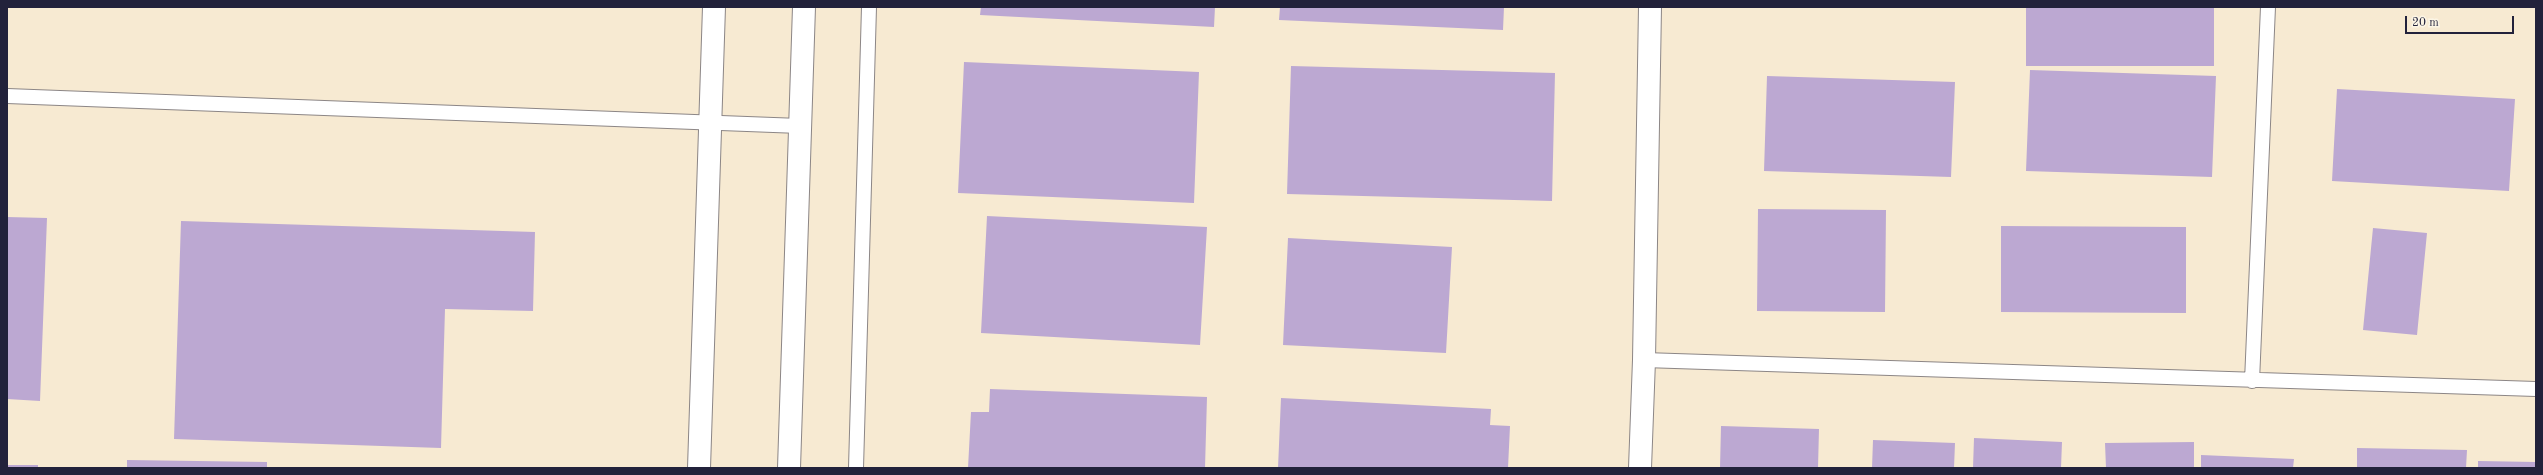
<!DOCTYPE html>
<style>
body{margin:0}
#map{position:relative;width:2543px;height:475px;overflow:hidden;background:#f7ead2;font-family:"Old Standard TT",serif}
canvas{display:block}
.frame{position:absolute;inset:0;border:8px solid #22223b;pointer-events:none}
.scale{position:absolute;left:2405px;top:16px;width:109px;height:18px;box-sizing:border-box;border:2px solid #22223b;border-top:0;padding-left:5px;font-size:12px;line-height:14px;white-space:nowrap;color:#22223b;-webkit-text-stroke:3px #fcf5e5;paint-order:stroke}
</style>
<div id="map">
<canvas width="2543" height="475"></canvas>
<div class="frame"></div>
<div class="scale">20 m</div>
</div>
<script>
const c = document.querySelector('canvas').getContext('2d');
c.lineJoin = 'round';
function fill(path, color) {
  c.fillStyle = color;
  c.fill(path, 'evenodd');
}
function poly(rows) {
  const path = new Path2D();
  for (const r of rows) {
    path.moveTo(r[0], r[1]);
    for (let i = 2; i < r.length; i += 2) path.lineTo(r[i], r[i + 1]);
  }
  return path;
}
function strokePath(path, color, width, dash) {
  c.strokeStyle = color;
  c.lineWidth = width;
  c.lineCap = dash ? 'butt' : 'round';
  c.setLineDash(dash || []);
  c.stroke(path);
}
const building = poly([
 [981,7,1215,7,1214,27,980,15],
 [1280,7,1504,7,1503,30,1279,20],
 [2026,7,2214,7,2214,66,2026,66],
 [964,62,1199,72,1194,203,958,193],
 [1291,66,1555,73,1552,201,1287,194],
 [2030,70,2216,76,2212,177,2026,171],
 [1767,76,1955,82,1951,177,1764,171],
 [2337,89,2515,99,2509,191,2332,181],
 [1758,209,1886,210,1885,312,1757,311],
 [987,216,1207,227,1200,345,981,333],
 [7,217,47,218,40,401,7,399],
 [181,221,535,232,533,311,445,309,441,448,174,439],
 [2001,226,2186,227,2186,313,2001,312],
 [2373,228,2427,233,2417,335,2363,330],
 [1288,238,1452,247,1446,353,1283,345],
 [990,389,1207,397,1205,468,968,468,971,412,989,412],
 [1281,398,1491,409,1490,425,1510,426,1508,468,1278,468],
 [1721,426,1819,429,1818,468,1720,468],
 [1974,438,2062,442,2061,468,1973,468],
 [1873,440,1955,443,1954,468,1872,468],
 [2194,442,2194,468,2106,468,2105,443],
 [2357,448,2467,450,2466,468,2357,468],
 [2201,455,2294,459,2293,468,2201,468],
 [127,460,267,462,267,468,127,468],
 [2478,461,2536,462,2536,468,2478,468],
 [7,465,38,465,38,468,7,468]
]);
const service = poly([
 [7,96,800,126],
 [1644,360,2536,389],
 [2252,381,2268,7],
 [856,468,869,7]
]);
const minor = poly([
 [1640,468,1644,360,1650,7]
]);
const secondary = poly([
 [699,468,714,7],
 [789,468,804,7]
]);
fill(building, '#bca8d2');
strokePath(service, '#8c8686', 16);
strokePath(minor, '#8c8686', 24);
strokePath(secondary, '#8c8686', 24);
strokePath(service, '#fff', 14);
strokePath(minor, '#fff', 22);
strokePath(secondary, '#fff', 22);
</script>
